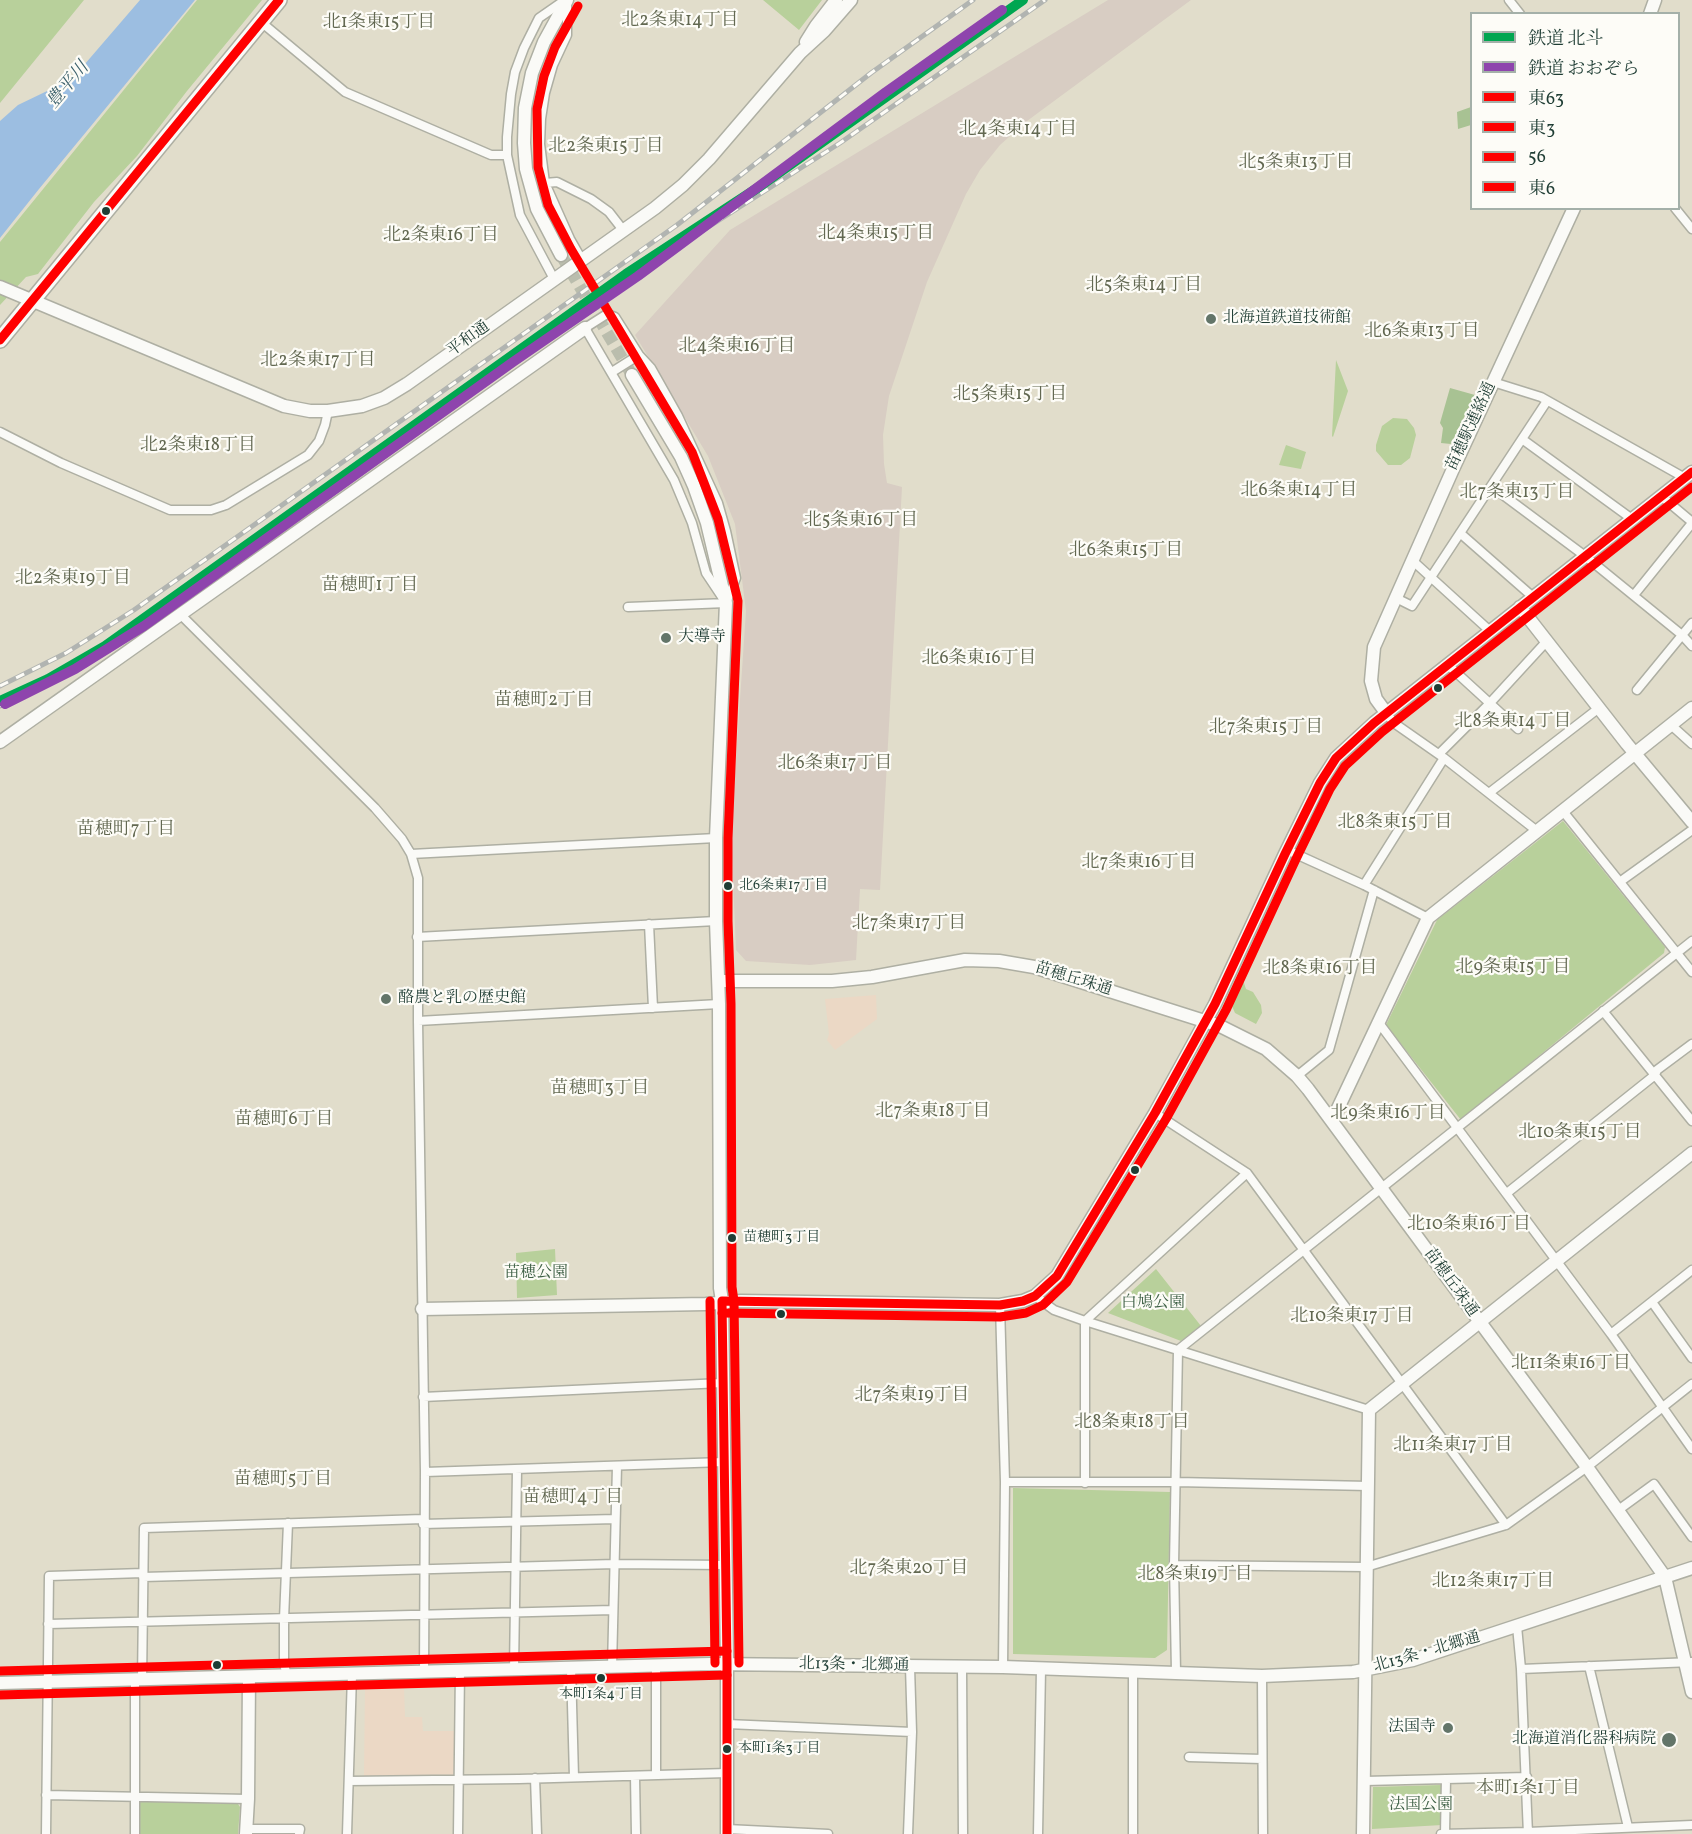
<!DOCTYPE html>
<meta charset="utf-8">
<style>
body{margin:0}
#map{position:relative;width:1692px;height:1834px;overflow:hidden;background:#e1ddcb;font-family:Vollkorn,"Noto Serif JP",serif}
canvas{display:block}
.legend{position:absolute;left:1470px;top:12px;width:210px;height:198px;box-sizing:border-box;background:#fdfcf7;border:2px solid #a4b0a9;margin:0;padding:8px 10px;list-style:none;font-size:18px;color:#1f3d34}
.legend li{display:flex;align-items:center;gap:12px;height:30px}
.legend b{width:30px;border:2px solid #a4b0a9}
</style>
<div id="map">
<canvas width="1692" height="1834"></canvas>
<ul class="legend">
<li><b style="height:8px;background:#00a651"></b>鉄道 北斗</li>
<li><b style="height:8px;background:#8e44ad"></b>鉄道 おおぞら</li>
<li><b style="height:8px;background:#f00"></b>東63</li>
<li><b style="height:8px;background:#f00"></b>東3</li>
<li><b style="height:8px;background:#f00"></b>56</li>
<li><b style="height:8px;background:#f00"></b>東6</li>
</ul>
</div>
<script>
const c = document.querySelector('canvas').getContext('2d');
c.lineJoin = 'round';
function fill(path, color) {
  c.fillStyle = color;
  c.fill(path, 'evenodd');
}
function poly(rows) {
  const path = new Path2D();
  for (const r of rows) {
    path.moveTo(r[0], r[1]);
    for (let i = 2; i < r.length; i += 2) path.lineTo(r[i], r[i + 1]);
  }
  return path;
}
function strokePath(path, color, width, dash) {
  c.strokeStyle = color;
  c.lineWidth = width;
  c.lineCap = dash ? 'butt' : 'round';
  c.setLineDash(dash || []);
  c.stroke(path);
}
function drawText(font, color, halo, rows, align = 'center') {
  c.font = font + ' Vollkorn,"Noto Serif JP",serif';
  c.lineWidth = 4.5;
  c.setLineDash([]);
  c.textBaseline = 'middle';
  c.strokeStyle = halo;
  c.fillStyle = color;
  for (const [text, x, y, turn = 0] of rows) {
    c.save();
    c.translate(x, y);
    c.rotate((+turn || 0) * Math.PI / 180);
    c.textAlign = isNaN(turn) ? turn : align;
    if (halo) c.strokeText(text, 0, 0);
    c.fillText(text, 0, 0);
    c.restore();
  }
}
const built = poly([
 [876,995,877,1019,835,1050,827,1040,829,1034,825,999],
 [365,1687,404,1687,405,1717,422,1717,423,1731,455,1731,456,1775,364,1776]
]);
const industrial = poly([
 [1108,0,1191,0,1027,121,1000,145,980,170,966,194,927,282,889,396,883,435,884,464,887,483,902,487,880,890,860,889,856,960,810,965,746,961,736,950,731,832,746,611,735,524,708,456,635,335,730,230]
]);
const green = poly([
 [0,0,84,0,0,103],
 [197,0,262,0,187,91,137,156,94,202,38,274,26,277,0,305,0,242],
 [763,0,822,0,799,30],
 [1336,360,1348,391,1333,437,1332,436],
 [1393,418,1407,419,1414,428,1416,435,1410,458,1401,465,1388,465,1376,451,1376,445,1382,426],
 [1286,445,1306,452,1301,469,1279,465],
 [1563,821,1665,947,1664,953,1461,1120,1386,1025,1437,920],
 [1243,980,1246,989,1253,992,1261,1005,1262,1013,1256,1024,1235,1013,1232,1006],
 [555,1249,557,1295,517,1298,516,1253],
 [1156,1269,1201,1326,1181,1341,1108,1313],
 [1013,1488,1170,1492,1167,1650,1155,1658,1013,1654],
 [1441,1785,1442,1825,1372,1829,1373,1787],
 [142,1801,238,1804,240,1807,238,1834,139,1834,140,1802]
]);
const forest = poly([
 [1471,107,1471,125,1458,129,1457,112],
 [1450,388,1475,395,1451,444,1441,443,1443,428,1440,423]
]);
const water = poly([
 [140,0,195,0,39,189,0,238,0,121,18,105,72,79]
]);
const secondaryTunnel = poly([
 [561,255,632,375]
]);
const street = poly([
 [1509,0,1520,14],
 [567,3,567,35,553,65,545,93,541,119,540,144,545,183,570,239,582,260],
 [261,22,345,92,491,155,507,155],
 [545,183,557,182,591,199,609,212,623,230],
 [1675,208,1692,229],
 [554,279,520,215,507,155,507,137,511,94,515,72,524,48,539,18,565,0],
 [607,314,615,317,639,355,651,368,678,416,718,503,726,531,736,578,726,603,706,573,692,523,674,480,585,328,607,314],
 [612,372,639,355],
 [1493,382,1541,397,1685,478],
 [0,432,61,463,170,510,211,510,226,505,308,455,319,441,325,425,328,411],
 [1522,439,1632,519],
 [1491,486,1585,556,1682,635,1692,646],
 [1661,496,1692,522],
 [1460,533,1533,597],
 [1413,561,1490,631],
 [1634,595,1692,523],
 [1396,598,1412,606,1547,401],
 [628,607,726,603],
 [181,615,375,808,402,839,411,854,418,878,418,1021,425,1472,424,1673],
 [1448,665,1518,729],
 [1637,690,1692,623],
 [1387,714,1394,723,1444,758,1537,831],
 [1671,725,1692,744],
 [1439,754,1490,703,1546,642],
 [1489,793,1599,708],
 [1562,810,1692,972],
 [1287,850,1364,885,1428,918],
 [411,854,716,838],
 [1621,881,1692,830],
 [1364,885,1444,758],
 [649,924,653,1008],
 [417,937,716,921],
 [1603,1011,1692,1121],
 [418,1021,719,1004],
 [1379,1023,1611,1334,1692,1449],
 [1297,1076,1329,1050,1374,890],
 [1155,1113,1247,1173,1506,1525],
 [1507,1193,1655,1075,1657,1070,1692,1044],
 [1035,1296,1054,1310,1085,1321,1369,1410],
 [1652,1302,1692,1358],
 [1000,1305,1005,1482],
 [1611,1334,1692,1270],
 [423,1397,722,1383],
 [425,1472,724,1462],
 [1085,1483,1085,1321,1247,1173],
 [1617,1511,1654,1484,1692,1537],
 [423,1524,615,1519],
 [1174,1565,1366,1567,1506,1525,1587,1467,1692,1384],
 [143,1577,615,1564,725,1565],
 [48,1624,613,1610],
 [1517,1626,1521,1669,1528,1834],
 [656,1665,656,1775],
 [1589,1666,1628,1827],
 [612,1667,617,1466],
 [962,1667,963,1834],
 [1003,1667,1005,1482,1176,1482,1369,1486],
 [571,1668,574,1777],
 [514,1669,517,1470],
 [1521,1669,1692,1662],
 [1176,1672,1174,1565,1178,1350,1692,941],
 [1262,1676,1263,1834],
 [287,1677,284,1663,284,1619,288,1523],
 [142,1681,144,1528,423,1519],
 [727,1724,912,1732],
 [1189,1757,1262,1759],
 [635,1776,636,1834],
 [535,1778,537,1834],
 [349,1781,519,1779,727,1773],
 [1365,1781,1527,1777],
 [46,1795,248,1799],
 [246,1829,300,1829,299,1834],
 [727,1829,828,1834],
 [46,1834,49,1576,143,1573],
 [135,1834,135,1681],
 [347,1834,352,1675],
 [458,1834,460,1670],
 [908,1834,912,1732,910,1667],
 [1038,1834,1041,1669],
 [1133,1834,1133,1671],
 [1441,1834,1528,1832,1692,1825],
 [1445,1834,1446,1779]
]);
const secondary = poly([
 [1650,14,1655,0],
 [806,42,816,26,836,0],
 [561,255,537,209,526,169,524,143,525,108,532,73,544,42,567,0],
 [0,287,284,406,310,411,328,411,362,406,384,398,407,384,655,208,683,185,709,159,800,53,824,31,851,0],
 [632,375,681,457,694,486,707,523,726,603,716,838,716,921,719,1004,720,1288,722,1301,727,1663,727,1834],
 [1520,607,1627,744,1692,822],
 [1387,714,1376,699,1371,681,1374,647,1453,469,1574,208],
 [0,742,585,328],
 [719,981,832,981,872,977,965,960,999,961,1034,967,1220,1026,1266,1049,1297,1076,1308,1089,1587,1467,1665,1577,1692,1692],
 [1332,1121,1428,918,1692,708],
 [422,1309,706,1304,741,1301,1000,1305,1023,1301,1035,1296,1057,1276,1155,1113,1215,1004,1285,854,1320,783,1336,758,1374,723,1692,472],
 [0,1683,710,1664,1003,1667,1262,1676,1353,1672,1413,1660,1692,1568],
 [246,1834,248,1799,249,1678],
 [1363,1834,1369,1410,1692,1153]
]);
const highway = poly([
 [0,340,279,0]
]);
const rail = poly([
 [0,686,66,653,134,610,677,225,871,73,973,0],
 [0,706,50,683,107,651,644,268,840,143,1045,0]
]);
const bus1 = poly([
 [722,1301,1000,1305,1023,1301,1035,1296,1057,1276,1155,1113,1215,1004,1285,854,1320,783,1336,758,1374,723,1692,472],
 [722,1301,727,1663,727,1834]
]);
const bus2 = poly([
 [710,1301,715,1663],
 [722,1313,1000,1317,1026,1313,1043,1305,1067,1282,1166,1119,1226,1010,1296,859,1330,789,1345,766,1382,732,1692,487],
 [0,1695,727,1675]
]);
const bus3 = poly([
 [578,6,555,47,544,76,537,109,538,167,548,205,571,249,692,452,718,519,738,601,728,838,728,921,731,1004,732,1287,734,1301,739,1663],
 [0,1671,727,1651]
]);
const bus4 = poly([
 [0,340,279,0]
]);
const rail1 = poly([
 [0,701,48,679,105,646,626,274,759,187,1023,0]
]);
const rail2 = poly([
 [5,704,75,669,144,626,513,362,638,276,886,92,1002,10]
]);
const markers = [
 [106,211,5,"#1f3d34"],
 [1211,319,6,"#637569"],
 [666,638,6,"#637569"],
 [1438,688,5,"#1f3d34"],
 [728,886,5,"#1f3d34"],
 [386,999,6,"#637569"],
 [1135,1170,5,"#1f3d34"],
 [732,1238,5,"#1f3d34"],
 [781,1314,5,"#1f3d34"],
 [217,1665,5,"#1f3d34"],
 [601,1678,5,"#1f3d34"],
 [1448,1728,6,"#637569"],
 [1669,1740,8,"#637569"],
 [727,1749,5,"#1f3d34"]
];
const busNames = [
 ["北6条東17丁目",739,886],
 ["苗穂町3丁目",743,1238],
 ["本町1条4丁目",601,1695,"center"],
 ["本町1条3丁目",738,1749]
];
const poiNames = [
 ["北海道鉄道技術館",1223,319],
 ["大導寺",678,638],
 ["酪農と乳の歴史館",398,999],
 ["法国寺",1436,1728,"right"],
 ["北海道消化器科病院",1656,1740,"right"]
];
const streetNames = [
 ["平和通",469,340,-36],
 ["苗穂駅連絡通",1472,427,-65],
 ["苗穂丘珠通",1073,980,17],
 ["苗穂丘珠通",1450,1283,54],
 ["北13条・北郷通",1427,1653,-16],
 ["北13条・北郷通",854,1666,1]
];
const parkNames = [
 ["苗穂公園",536,1274],
 ["白鳩公園",1153,1304],
 ["法国公園",1421,1806]
];
const neighbourhoodNames = [
 ["北2条東14丁目",680,22],
 ["北1条東15丁目",379,24],
 ["北4条東14丁目",1018,131],
 ["北2条東15丁目",606,148],
 ["北5条東13丁目",1296,164],
 ["北4条東15丁目",876,235],
 ["北2条東16丁目",441,237],
 ["北5条東14丁目",1144,287],
 ["北6条東13丁目",1422,333],
 ["北4条東16丁目",737,348],
 ["北2条東17丁目",318,362],
 ["北5条東15丁目",1010,396],
 ["北2条東18丁目",198,447],
 ["北6条東14丁目",1299,492],
 ["北7条東13丁目",1517,494],
 ["北5条東16丁目",861,522],
 ["北6条東15丁目",1126,552],
 ["北2条東19丁目",73,580],
 ["苗穂町1丁目",370,587],
 ["北6条東16丁目",979,660],
 ["苗穂町2丁目",544,702],
 ["北8条東14丁目",1513,723],
 ["北7条東15丁目",1266,729],
 ["北6条東17丁目",835,765],
 ["北8条東15丁目",1395,824],
 ["苗穂町7丁目",126,831],
 ["北7条東16丁目",1139,864],
 ["北7条東17丁目",909,925],
 ["北9条東15丁目",1513,969],
 ["北8条東16丁目",1320,970],
 ["苗穂町3丁目",600,1090],
 ["北7条東18丁目",933,1113],
 ["北9条東16丁目",1388,1115],
 ["苗穂町6丁目",284,1121],
 ["北10条東15丁目",1580,1134],
 ["北10条東16丁目",1469,1226],
 ["北10条東17丁目",1352,1318],
 ["北11条東16丁目",1571,1365],
 ["北7条東19丁目",912,1397],
 ["北8条東18丁目",1132,1424],
 ["北11条東17丁目",1453,1447],
 ["苗穂町5丁目",283,1481],
 ["苗穂町4丁目",573,1499],
 ["北7条東20丁目",909,1570],
 ["北8条東19丁目",1195,1576],
 ["北12条東17丁目",1493,1583],
 ["本町1条1丁目",1528,1790]
];
const waterNames = [
 ["豊平川",69,86,-50]
];
fill(built, '#ebd8c5');
fill(industrial, '#d8cdc3');
fill(green, '#b8d09b');
fill(forest, '#a8c293');
fill(water, '#9cbee1');
strokePath(secondaryTunnel, '#babdad', 12, [12, 6]);
strokePath(street, '#aeafa3', 11);
strokePath(secondary, '#aeafa3', 15);
strokePath(highway, '#aeafa3', 18);
strokePath(street, '#fafaf7', 8);
strokePath(secondary, '#fafaf7', 12);
strokePath(highway, '#fafaf7', 15);
strokePath(rail, '#b1b4b1', 5);
strokePath(rail, '#fdfcf7', 3, [9]);
strokePath(bus1, '#f00', 9);
strokePath(bus2, '#f00', 9);
strokePath(bus3, '#f00', 9);
strokePath(bus4, '#f00', 9);
strokePath(rail1, '#00a651', 10);
strokePath(rail2, '#8e44ad', 10);
for (const [x, y, r, color] of markers) {
  const dot = new Path2D();
  dot.arc(x, y, r, 0, 2 * Math.PI);
  c.fillStyle = color;
  c.fill(dot);
  strokePath(dot, '#fdfcf7', 2);
}
drawText('14px', '#1f3d34', '#fdfcf7', busNames, 'left');
drawText('16px', '#1f3d34', '#fdfcf7', poiNames, 'left');
drawText('16px', '#1f3d34', '#fdfcf7', streetNames);
drawText('16px', '#3d5f44', '#fdfcf7', parkNames);
drawText('18px', '#626851', '#fdfcf7', neighbourhoodNames);
drawText('italic 18px', '#3c606b', '#fdfcf7', waterNames);
</script>
